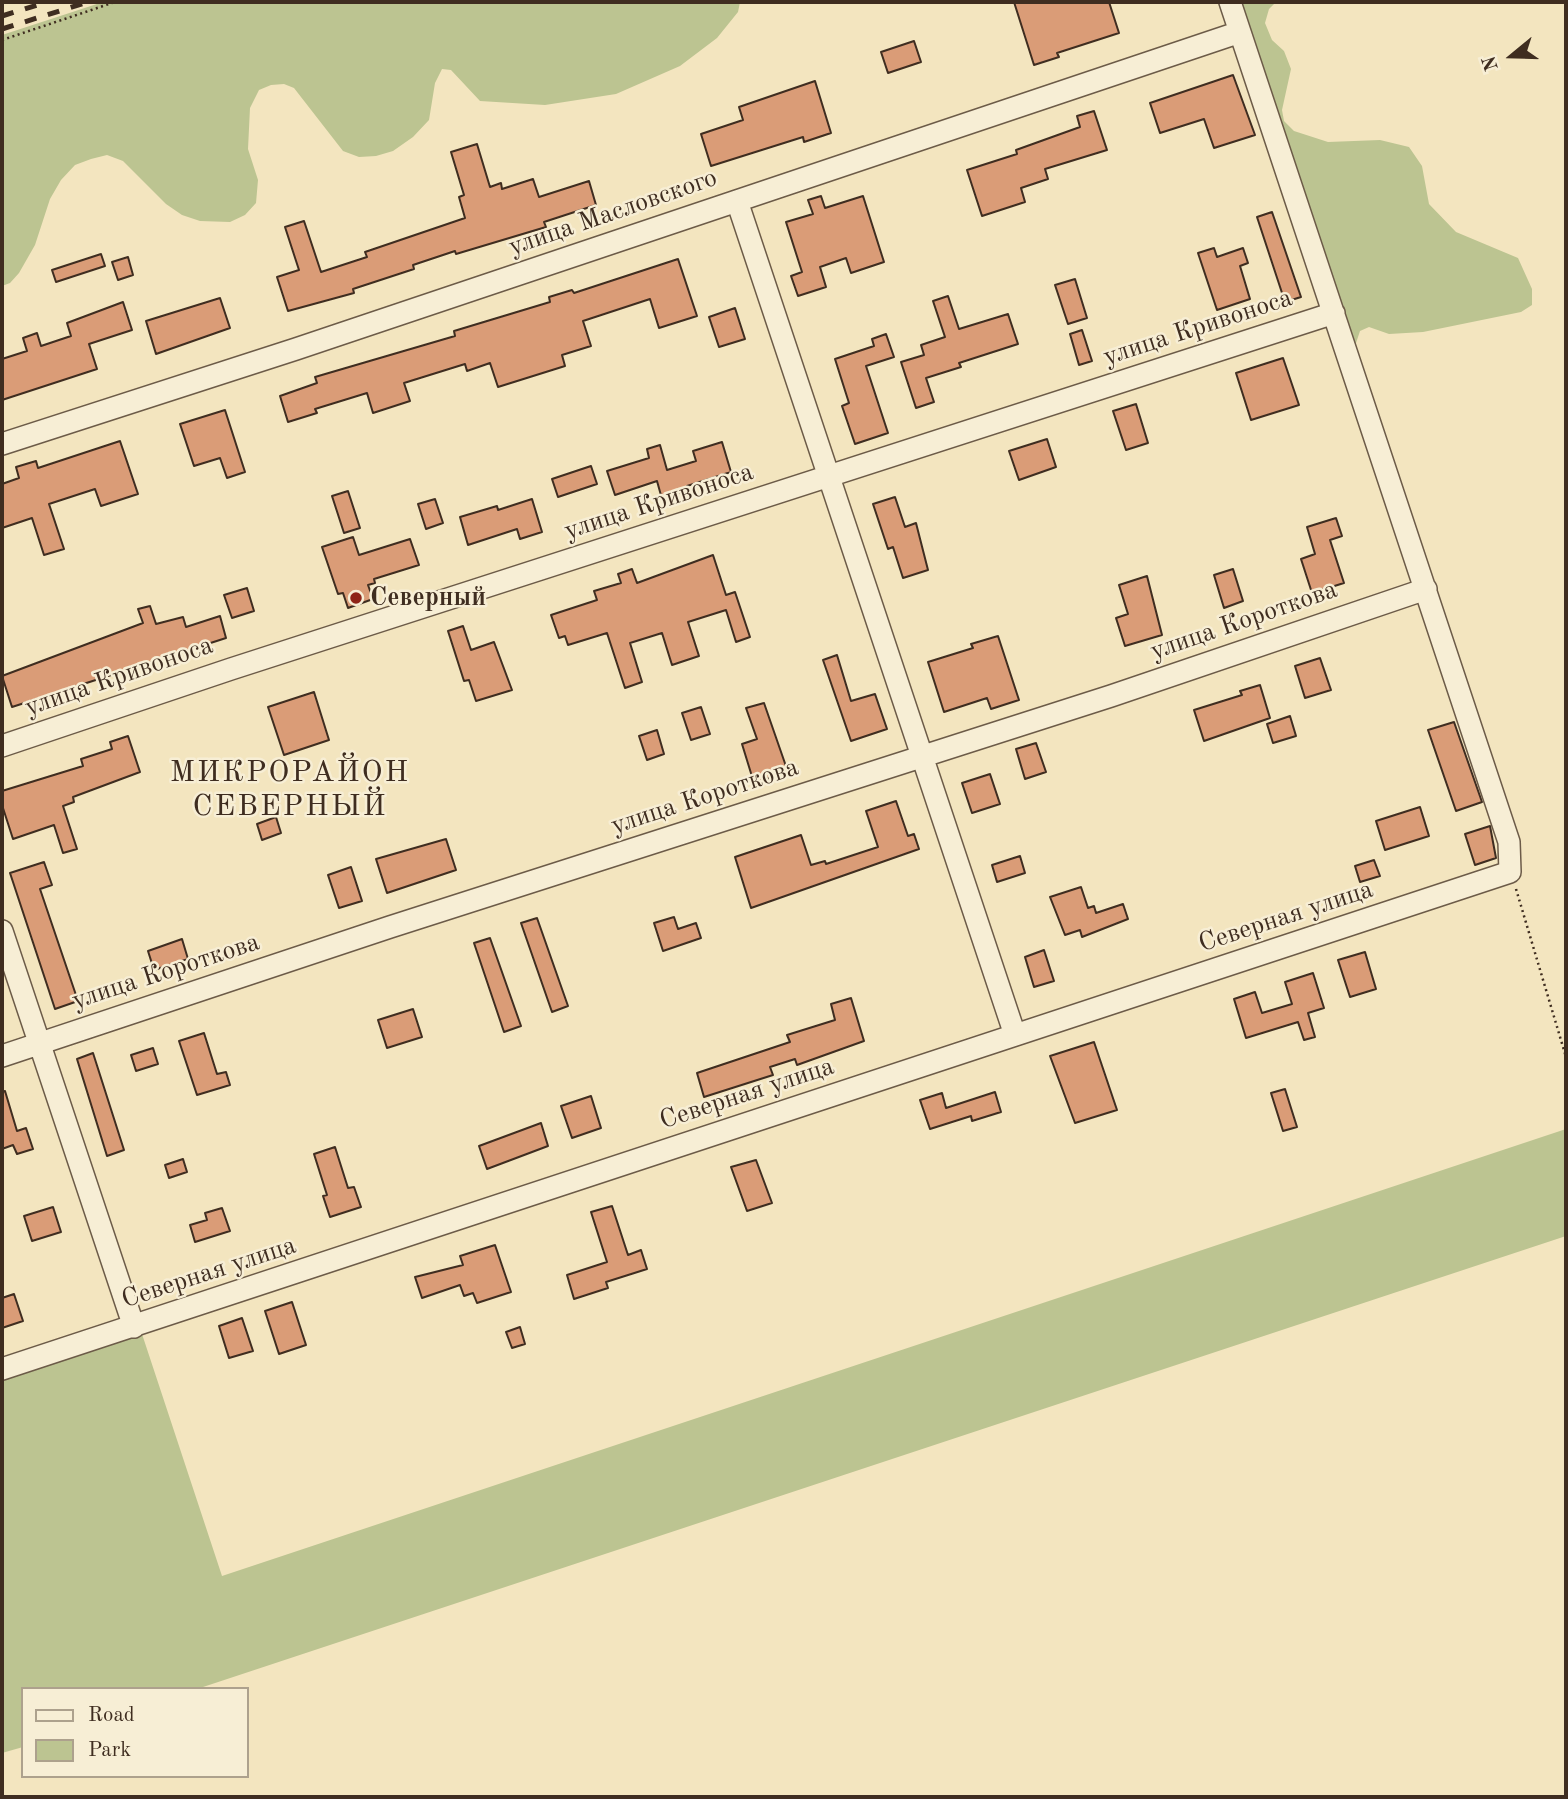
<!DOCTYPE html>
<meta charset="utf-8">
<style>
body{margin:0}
#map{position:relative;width:1568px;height:1799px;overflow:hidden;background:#f3e5bf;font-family:"Old Standard TT",serif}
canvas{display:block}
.frame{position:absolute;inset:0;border:4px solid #3f2d20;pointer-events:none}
.legend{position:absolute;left:21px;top:1687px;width:228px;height:91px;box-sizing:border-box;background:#f7eed5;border:2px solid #ada18d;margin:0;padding:9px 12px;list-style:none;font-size:21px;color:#3f2d20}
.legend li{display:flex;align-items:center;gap:14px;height:35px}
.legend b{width:35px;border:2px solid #ada18d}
.north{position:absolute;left:1477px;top:21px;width:70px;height:70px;-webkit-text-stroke:5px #f7eed5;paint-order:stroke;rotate:251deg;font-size:19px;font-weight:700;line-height:28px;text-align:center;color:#3f2d20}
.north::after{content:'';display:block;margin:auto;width:24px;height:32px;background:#3f2d20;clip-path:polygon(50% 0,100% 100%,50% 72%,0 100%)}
</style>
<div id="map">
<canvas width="1568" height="1799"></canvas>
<div class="frame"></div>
<ul class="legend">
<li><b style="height:9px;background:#f7eed5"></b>Road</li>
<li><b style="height:19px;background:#bcc491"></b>Park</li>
</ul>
<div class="north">N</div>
</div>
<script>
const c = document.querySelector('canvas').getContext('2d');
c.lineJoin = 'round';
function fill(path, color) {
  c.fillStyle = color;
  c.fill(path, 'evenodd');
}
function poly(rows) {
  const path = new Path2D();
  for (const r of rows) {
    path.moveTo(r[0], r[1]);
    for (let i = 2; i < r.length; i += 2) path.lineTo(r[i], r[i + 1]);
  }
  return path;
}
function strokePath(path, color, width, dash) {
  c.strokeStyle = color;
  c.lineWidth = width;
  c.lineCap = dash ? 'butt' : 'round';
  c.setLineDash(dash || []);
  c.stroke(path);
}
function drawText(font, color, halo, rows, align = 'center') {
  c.font = font + ' "Old Standard TT",serif';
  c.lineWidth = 5;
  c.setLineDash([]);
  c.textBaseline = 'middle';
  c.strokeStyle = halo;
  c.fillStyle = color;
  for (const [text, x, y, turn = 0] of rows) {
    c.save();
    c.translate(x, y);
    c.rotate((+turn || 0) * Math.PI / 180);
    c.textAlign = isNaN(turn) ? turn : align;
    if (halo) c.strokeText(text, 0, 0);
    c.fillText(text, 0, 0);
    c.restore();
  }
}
const green = poly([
 [103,2,740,2,738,12,717,38,680,66,616,94,545,105,480,101,451,70,442,69,435,83,429,120,413,137,393,151,376,156,359,157,343,151,294,88,284,84,271,85,259,90,250,108,248,149,258,180,256,203,245,215,230,222,200,221,182,215,166,204,123,161,107,155,91,159,75,165,61,180,50,199,35,245,19,273,10,283,2,286,2,35],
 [1241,2,1276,2,1269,9,1265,23,1272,40,1284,51,1291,69,1282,110,1284,121,1294,131,1328,142,1380,140,1409,147,1422,166,1429,204,1456,232,1518,258,1532,289,1532,305,1521,312,1423,332,1389,334,1369,327,1360,331,1354,349],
 [1566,1129,1566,1236,197,1689,23,1689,23,1747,2,1753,2,1378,142,1334,222,1576]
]);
const building = poly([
 [1014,2,1109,2,1119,33,1057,53,1059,57,1034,65,1014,2],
 [914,41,921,62,888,73,881,52,914,41],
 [1233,75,1255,135,1214,148,1204,119,1160,133,1150,103,1233,75],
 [815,81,831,133,804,142,803,137,711,166,701,134,743,120,739,107,815,81],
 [1094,111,1107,150,1045,169,1048,179,1021,188,1025,202,982,216,967,170,1017,154,1016,150,1080,127,1077,116,1094,111],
 [477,144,490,187,501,183,502,189,533,179,539,197,589,181,596,205,544,222,546,227,456,254,455,251,413,265,414,269,353,289,354,293,288,311,277,277,299,270,285,227,304,221,321,272,367,257,365,252,465,218,459,197,464,195,451,152,477,144],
 [821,196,825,208,863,196,884,262,851,273,846,258,820,267,826,287,798,296,791,276,802,272,786,222,813,214,808,200,821,196],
 [1272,212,1301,297,1285,302,1257,217,1272,212],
 [1214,248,1217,257,1243,248,1248,263,1240,266,1250,299,1217,310,1198,253,1214,248],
 [101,254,105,266,56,282,52,270,101,254],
 [128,257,133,275,118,280,112,262,128,257],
 [678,259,697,316,659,328,650,299,583,321,591,346,562,355,565,366,498,387,490,363,467,371,465,364,404,383,410,401,373,413,367,393,315,409,317,413,288,422,280,396,317,383,315,377,455,336,454,331,550,302,549,297,572,290,574,293,678,259],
 [1075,279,1087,318,1068,324,1055,285,1075,279],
 [948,296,959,329,1008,314,1018,344,959,363,961,367,926,378,934,402,916,408,901,362,924,355,921,345,945,337,933,301,948,296],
 [220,298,230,328,156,354,146,321,220,298],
 [123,302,132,330,89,344,97,369,2,400,2,359,27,351,23,338,37,333,41,346,71,336,67,323,123,302],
 [735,308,745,339,719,347,709,317,735,308],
 [1082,330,1092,361,1079,365,1070,334,1082,330],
 [886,334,894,357,866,366,888,433,855,444,842,406,849,403,835,359,874,346,872,339,886,334],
 [1283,358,1299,405,1251,420,1236,373,1283,358],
 [1136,404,1148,443,1126,450,1113,411,1136,404],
 [225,410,245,472,227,478,220,458,194,466,180,424,225,410],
 [1047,439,1056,467,1019,480,1009,451,1047,439],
 [120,441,138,494,101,506,95,489,49,504,64,549,44,555,32,518,2,528,2,484,19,478,16,467,36,461,38,468,120,441],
 [722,442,731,472,687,486,688,490,662,499,657,481,615,495,607,471,649,458,647,449,660,445,667,470,696,461,693,451,722,442],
 [591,466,597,484,558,497,552,479,591,466],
 [348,491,360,528,344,533,332,496,348,491],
 [895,497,905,527,916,523,928,570,903,578,893,547,888,549,873,504,895,497],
 [435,499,443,523,426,529,418,504,435,499],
 [532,499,542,532,520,539,517,529,468,545,460,517,497,506,498,510,532,499],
 [1336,518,1342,536,1330,540,1344,583,1312,593,1301,559,1315,554,1307,527,1336,518],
 [353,537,359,555,410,539,419,565,374,579,375,583,368,585,373,599,348,608,343,593,338,594,322,547,353,537],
 [713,555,726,595,735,592,750,637,736,642,726,610,688,622,699,656,672,665,662,633,630,643,642,682,625,688,607,633,568,645,565,636,559,638,551,615,597,600,594,591,621,583,618,574,632,569,637,583,713,555],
 [1233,569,1243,601,1224,608,1214,575,1233,569],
 [1147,576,1162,635,1125,646,1116,618,1128,614,1119,585,1147,576],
 [247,588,254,611,232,618,224,595,247,588],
 [150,606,156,624,183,617,186,627,220,616,226,638,12,707,2,676,143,623,138,609,150,606],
 [463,626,471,650,494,642,512,690,476,701,469,680,464,681,448,631,463,626],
 [998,636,1019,700,991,709,987,698,944,712,928,662,973,648,971,644,998,636],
 [837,655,851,701,875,694,887,729,851,741,823,660,837,655],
 [1320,658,1331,690,1305,698,1295,666,1320,658],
 [1260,685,1270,718,1204,741,1194,710,1242,695,1240,691,1260,685],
 [314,692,329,740,284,755,268,707,314,692],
 [764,703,788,772,754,783,742,744,757,739,746,708,764,703],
 [701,707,710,734,691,740,682,713,701,707],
 [1290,716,1296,736,1273,743,1267,724,1290,716],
 [1454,722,1482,802,1456,811,1428,730,1454,722],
 [657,730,664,754,647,760,639,736,657,730],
 [128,736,140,772,73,797,74,802,63,806,77,849,63,853,54,825,13,839,2,805,2,791,83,766,81,759,112,749,110,742,128,736],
 [1036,743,1046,772,1025,779,1016,749,1036,743],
 [990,774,1000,804,972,813,962,783,990,774],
 [896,801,908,836,914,834,919,849,751,908,735,857,801,835,811,865,825,861,826,864,878,847,866,811,896,801],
 [1420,807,1429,836,1385,850,1376,821,1420,807],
 [276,817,281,833,262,840,257,824,276,817],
 [1490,826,1496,858,1475,865,1465,834,1490,826],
 [446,839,456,870,387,893,376,859,446,839],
 [1020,856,1025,873,997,882,992,865,1020,856],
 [1374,860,1380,876,1360,882,1355,866,1374,860],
 [44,862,52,885,40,889,78,1001,55,1009,10,873,44,862],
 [351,867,362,901,339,908,328,875,351,867],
 [1081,887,1088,908,1094,906,1096,913,1123,904,1128,919,1082,937,1080,930,1065,935,1050,897,1081,887],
 [674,917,678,929,696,923,701,938,663,951,654,923,674,917],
 [537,918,568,1006,552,1012,521,923,537,918],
 [490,938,521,1026,504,1032,474,943,490,938],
 [182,939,188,959,154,970,148,951,182,939],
 [1044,950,1054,981,1034,987,1025,957,1044,950],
 [1365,952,1376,989,1350,997,1338,960,1365,952],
 [1313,973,1324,1008,1308,1013,1315,1037,1304,1040,1298,1022,1246,1038,1234,999,1255,992,1262,1013,1292,1004,1285,982,1313,973],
 [851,998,864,1041,797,1065,795,1059,770,1067,773,1075,704,1097,697,1073,790,1042,787,1035,835,1020,831,1004,851,998],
 [413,1009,422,1037,387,1048,378,1020,413,1009],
 [204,1033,217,1074,226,1072,230,1085,197,1095,179,1041,204,1033],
 [1094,1042,1117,1110,1075,1123,1050,1056,1094,1042],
 [153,1048,158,1064,136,1071,131,1055,153,1048],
 [93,1053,124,1150,107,1156,77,1059,93,1053],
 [1285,1089,1297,1127,1283,1131,1271,1093,1285,1089],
 [5,1091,17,1131,26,1128,33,1149,17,1154,13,1145,2,1149,2,1092,5,1091],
 [995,1092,1001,1112,972,1121,971,1116,930,1129,920,1100,942,1093,946,1108,995,1092],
 [591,1096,601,1128,572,1138,561,1106,591,1096],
 [541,1123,548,1146,487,1169,479,1146,541,1123],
 [335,1147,348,1188,354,1187,361,1207,330,1217,323,1196,327,1195,314,1154,335,1147],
 [183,1159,187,1172,169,1178,165,1165,183,1159],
 [756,1160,772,1203,747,1211,731,1167,756,1160],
 [612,1206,628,1255,641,1250,647,1269,606,1282,608,1288,574,1299,567,1275,607,1262,591,1212,612,1206],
 [53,1207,61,1232,32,1241,24,1216,53,1207],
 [222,1208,230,1231,195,1242,190,1225,207,1220,205,1213,222,1208],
 [495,1245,511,1292,477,1303,473,1293,464,1296,460,1285,422,1298,415,1277,463,1265,460,1256,495,1245],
 [14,1294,23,1321,2,1328,2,1298,14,1294],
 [292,1302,306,1345,279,1354,265,1311,292,1302],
 [242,1318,253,1351,229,1358,219,1326,242,1318],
 [520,1327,525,1344,512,1348,506,1332,520,1327]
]);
const path = poly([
 [2,40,115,2],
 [1516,889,1566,1057]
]);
const minor = poly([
 [737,201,1015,1035],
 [2,444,296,349,1240,32],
 [2,746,231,669,1334,313],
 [2,931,134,1327],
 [2,1056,390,927,1111,696,1426,589],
 [2,1369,1510,872,1509,842,1230,2]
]);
const rail = poly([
 [2,16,47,2],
 [2,29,88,2]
]);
const markers = [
 [356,598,7,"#8f2418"]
];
const streetNames = [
 ["улица Масловского",613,213,-19],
 ["улица Кривоноса",1198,328,-18],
 ["улица Кривоноса",659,502,-18],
 ["улица Короткова",1244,621,-19],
 ["улица Кривоноса",119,677,-19],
 ["улица Короткова",705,797,-18],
 ["Северная улица",1286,917,-18],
 ["улица Короткова",166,972,-18],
 ["Северная улица",747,1094,-18],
 ["Северная улица",209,1273,-18]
];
const poiNames = [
 ["Северный",370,598]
];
const quarterNames = [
 ["МИКРОРАЙОН",290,773],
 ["СЕВЕРНЫЙ",290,807]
];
fill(green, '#bcc491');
fill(building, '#da9c77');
strokePath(building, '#3f2d20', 2);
strokePath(minor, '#6c5b48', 24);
strokePath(path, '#3f2d20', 2.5, [2, 3.5]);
strokePath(minor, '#f7eed5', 21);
strokePath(rail, '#3f2d20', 5, [12, 12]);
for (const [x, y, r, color] of markers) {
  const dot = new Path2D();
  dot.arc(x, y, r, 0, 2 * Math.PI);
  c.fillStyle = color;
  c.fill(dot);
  strokePath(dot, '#f7eed5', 2.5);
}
drawText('26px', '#3f2d20', '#f7eed5', streetNames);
drawText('bold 26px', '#3f2d20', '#f7eed5', poiNames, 'left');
c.letterSpacing = '2px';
drawText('30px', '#3f2d20', '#f7eed5', quarterNames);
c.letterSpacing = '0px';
</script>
